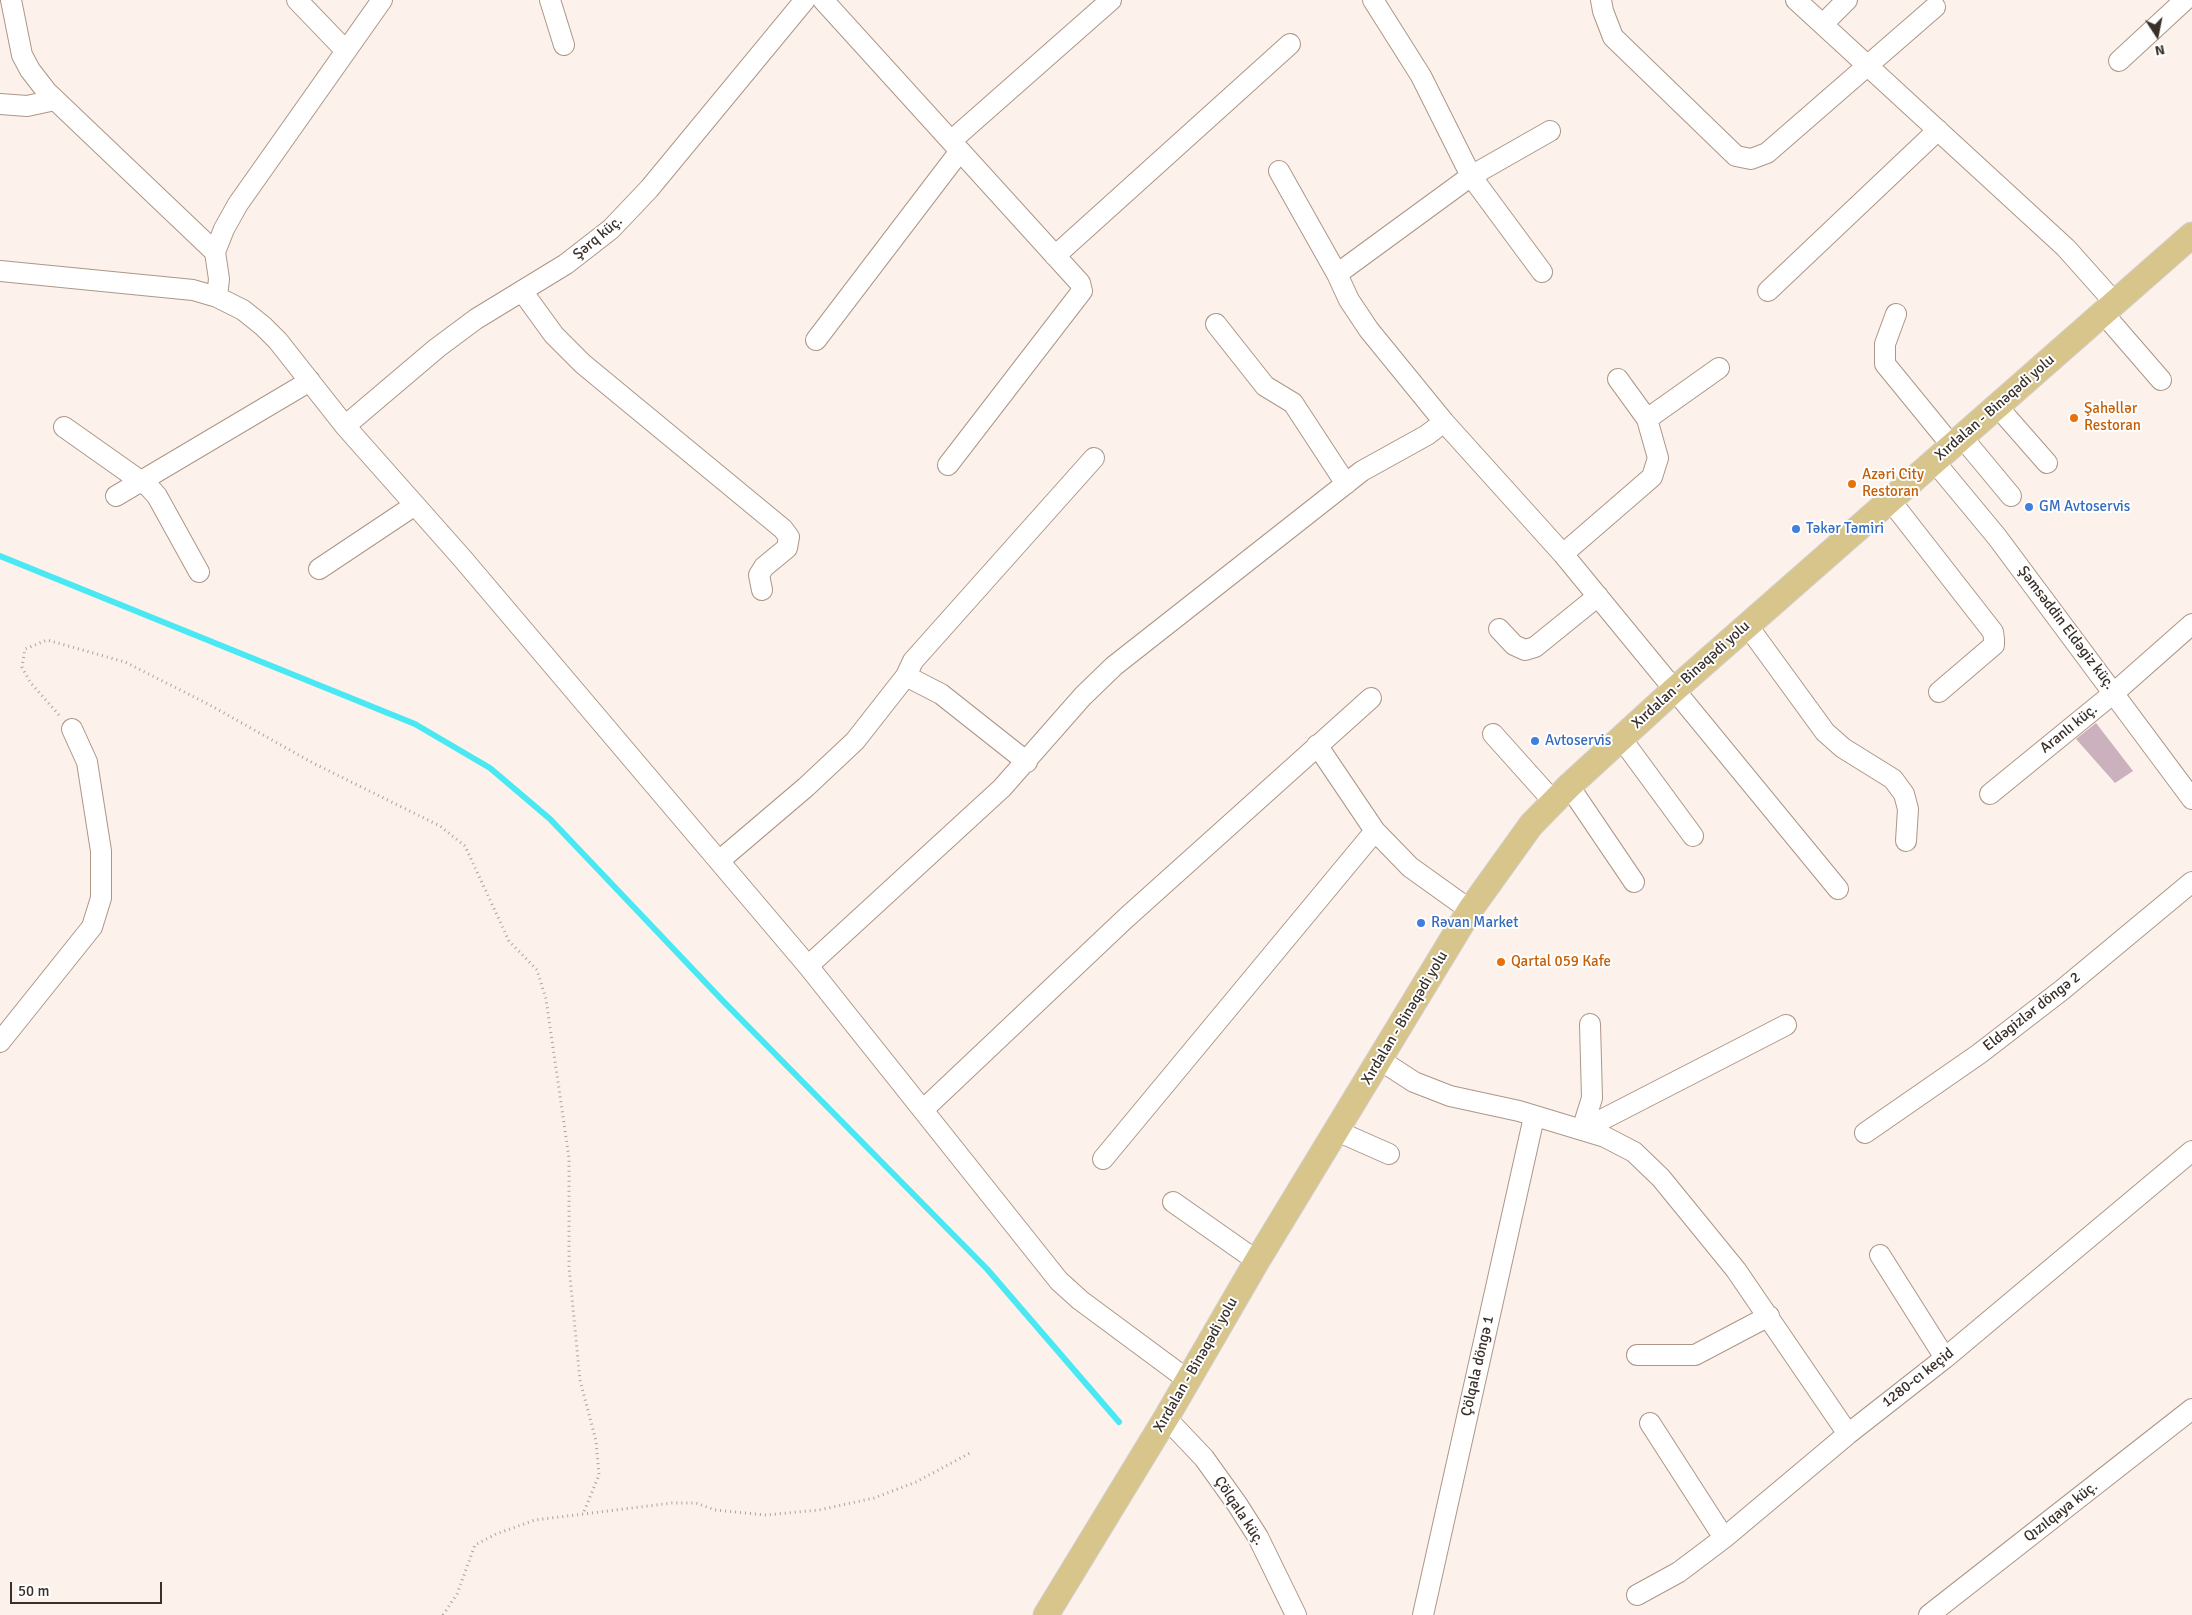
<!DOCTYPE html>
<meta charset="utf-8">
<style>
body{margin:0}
#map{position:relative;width:2192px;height:1615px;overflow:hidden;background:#fcf2eb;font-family:Signika,sans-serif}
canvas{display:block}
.north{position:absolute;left:2132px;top:10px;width:50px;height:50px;-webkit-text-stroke:4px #fff;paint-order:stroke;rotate:169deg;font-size:14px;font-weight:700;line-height:20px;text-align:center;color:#3a302a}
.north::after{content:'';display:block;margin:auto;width:18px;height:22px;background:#3a302a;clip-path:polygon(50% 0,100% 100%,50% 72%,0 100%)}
.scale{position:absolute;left:10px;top:1582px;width:152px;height:22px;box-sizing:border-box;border:2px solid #3a302a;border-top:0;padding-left:6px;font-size:15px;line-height:18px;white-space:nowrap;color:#3a302a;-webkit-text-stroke:4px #fff;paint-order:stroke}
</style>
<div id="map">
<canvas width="2192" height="1615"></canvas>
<div class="north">N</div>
<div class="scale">50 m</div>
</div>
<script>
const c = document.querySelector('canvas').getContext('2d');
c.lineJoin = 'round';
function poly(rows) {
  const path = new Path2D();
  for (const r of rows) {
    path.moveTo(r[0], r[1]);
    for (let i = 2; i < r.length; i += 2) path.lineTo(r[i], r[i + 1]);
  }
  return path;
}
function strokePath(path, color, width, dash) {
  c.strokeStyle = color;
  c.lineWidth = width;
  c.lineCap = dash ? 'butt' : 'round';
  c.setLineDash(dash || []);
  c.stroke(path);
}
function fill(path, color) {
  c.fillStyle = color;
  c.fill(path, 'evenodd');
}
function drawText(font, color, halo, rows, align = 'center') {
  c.font = font + ' Signika,sans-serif';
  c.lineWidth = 4;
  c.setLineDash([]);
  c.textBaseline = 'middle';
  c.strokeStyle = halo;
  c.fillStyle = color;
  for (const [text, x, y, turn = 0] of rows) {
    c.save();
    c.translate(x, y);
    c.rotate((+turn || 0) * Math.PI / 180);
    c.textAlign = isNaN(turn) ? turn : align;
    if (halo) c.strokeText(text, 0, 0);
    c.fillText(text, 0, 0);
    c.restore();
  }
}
const stream = poly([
 [0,556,415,724,490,768,550,819,724,1002,987,1269,1119,1422]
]);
const building = poly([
 [2096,723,2133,771,2115,783,2076,739]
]);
const path = poly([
 [59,715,30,682,22,667,25,649,47,640,125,662,208,704,313,763,440,826,465,846,509,941,537,970,546,999,569,1158,569,1267,580,1380,596,1441,599,1475,583,1514],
 [443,1615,457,1594,475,1545,496,1534,535,1520,672,1503,696,1503,715,1510,766,1515,819,1510,874,1498,916,1482,970,1453]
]);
const minor = poly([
 [11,0,22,55,30,70,47,92,215,252],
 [297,0,346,51],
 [550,0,564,45],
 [823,0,1080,283,1082,291,948,465],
 [1373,0,1421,76,1471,176,1542,272],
 [1601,0,1603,11,1613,37,1736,156,1751,159,1767,153,1935,7],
 [1796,0,2066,248,2115,303],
 [1823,24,1847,0],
 [2119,61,2185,0],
 [0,104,27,106,55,100],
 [951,141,1111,0],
 [1279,171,1337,274,1349,300,1369,330,1444,422,1563,554,1838,889],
 [1055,256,1290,44],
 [0,271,193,290,217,297,243,310,263,326,278,341,345,426,462,558,808,966,1059,1281,1080,1300,1188,1380],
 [1337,274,1471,176,1550,131],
 [522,291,554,335,583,364,783,529,789,537,787,548,764,567,759,575,762,590],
 [1768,291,1938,130],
 [217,297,219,279,215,252,224,229,238,204,382,0],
 [2103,313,2161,380],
 [1896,314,1885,344,1885,364,1952,446],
 [1216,324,1265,386,1293,403,1346,484],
 [816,340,960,151],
 [1618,379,1647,419],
 [1997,406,2047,463],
 [345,426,437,348,476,319,566,264,611,229,649,189,805,0],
 [64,427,149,487,157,496,199,572],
 [1962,437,2011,496],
 [1934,461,1997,537,2192,799],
 [116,496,310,381],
 [1890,500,1993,632,1994,639,1994,645,1939,692],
 [1563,554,1652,477,1658,458,1647,419,1719,368],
 [319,569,415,505],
 [1747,625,1825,732,1843,748,1893,779,1904,794,1908,809,1906,841],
 [1499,629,1514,645,1525,650,1535,647,1598,596],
 [906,676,941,694,1027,762],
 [1493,734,1553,801],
 [1621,738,1693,836],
 [1317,745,1375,831,1410,867,1470,910],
 [1569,786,1634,882],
 [1990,794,2115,692,2192,624],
 [719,861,806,787,855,741,906,676,913,661,1094,458],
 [808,966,1002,788,1083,696,1114,666,1362,471,1427,435,1444,422],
 [1590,1024,1592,1098,1582,1130,1786,1025],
 [0,1042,92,927,101,898,101,851,87,762,72,729],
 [1380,1060,1414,1082,1450,1096,1519,1111,1605,1137,1634,1152,1661,1178,1736,1270,1848,1434],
 [924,1109,1126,918,1371,698],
 [1337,1131,1389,1154],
 [1865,1133,1979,1054,2062,990,2192,882],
 [1103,1159,1375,831],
 [1173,1202,1257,1261],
 [1880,1255,1945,1358],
 [1637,1355,1695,1355,1769,1316],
 [1166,1418,1204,1458,1237,1504,1258,1537,1296,1615],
 [1650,1423,1724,1538],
 [1637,1595,1679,1572,1724,1538,1848,1434,1945,1358,2192,1151],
 [1423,1615,1534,1117],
 [1929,1615,2192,1409]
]);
const major = poly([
 [1046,1615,1166,1418,1257,1261,1470,910,1531,825,1569,786,1674,690,2192,235]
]);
const markers = [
 [2074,418,5,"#e8710a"],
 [1852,484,5,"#e8710a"],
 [2029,507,5,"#3f7fe0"],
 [1796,529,5,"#3f7fe0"],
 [1535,741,5,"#3f7fe0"],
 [1421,923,5,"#3f7fe0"],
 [1501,962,5,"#e8710a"]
];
const streetNames = [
 ["Şərq küç.",598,238,-40],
 ["Xırdalan - Binəqədi yolu",1995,408,-41],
 ["Şəmsəddin Eldəgiz küç.",2066,628,53],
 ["Xırdalan - Binəqədi yolu",1691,675,-42],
 ["Aranlı küç.",2069,729,-39],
 ["Eldəgizlər döngə 2",2032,1012,-38],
 ["Xırdalan - Binəqədi yolu",1405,1018,-59],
 ["Xırdalan - Binəqədi yolu",1196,1365,-60],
 ["Çölqala döngə 1",1478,1366,-77],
 ["1280-cı keçid",1918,1378,-38],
 ["Çölqala küç.",1239,1511,57],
 ["Qızılqaya küç.",2061,1512,-38]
];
const foodNames = [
 ["Şahəllər",2084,409],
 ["Restoran",2084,426],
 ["Azəri City",1862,475],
 ["Restoran",1862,492],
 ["Qartal 059 Kafe",1511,962]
];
const shopNames = [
 ["GM Avtoservis",2039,507],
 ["Təkər Təmiri",1806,529],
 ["Avtoservis",1545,741],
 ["Rəvan Market",1431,923]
];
strokePath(stream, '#4ae8f3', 6);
fill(building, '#cbb0bd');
strokePath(minor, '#ad9687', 22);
strokePath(major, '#d4d1d0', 27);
strokePath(path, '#ada39d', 3, [1, 4]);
strokePath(minor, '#fff', 20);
strokePath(major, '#d7c58c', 25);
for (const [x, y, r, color] of markers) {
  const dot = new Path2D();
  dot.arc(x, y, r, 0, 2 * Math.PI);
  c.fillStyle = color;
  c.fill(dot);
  strokePath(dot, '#fff', 2);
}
drawText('15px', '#3a302a', '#fff', streetNames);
drawText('15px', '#c56008', '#fff', foodNames, 'left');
drawText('15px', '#366cbe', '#fff', shopNames, 'left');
</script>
